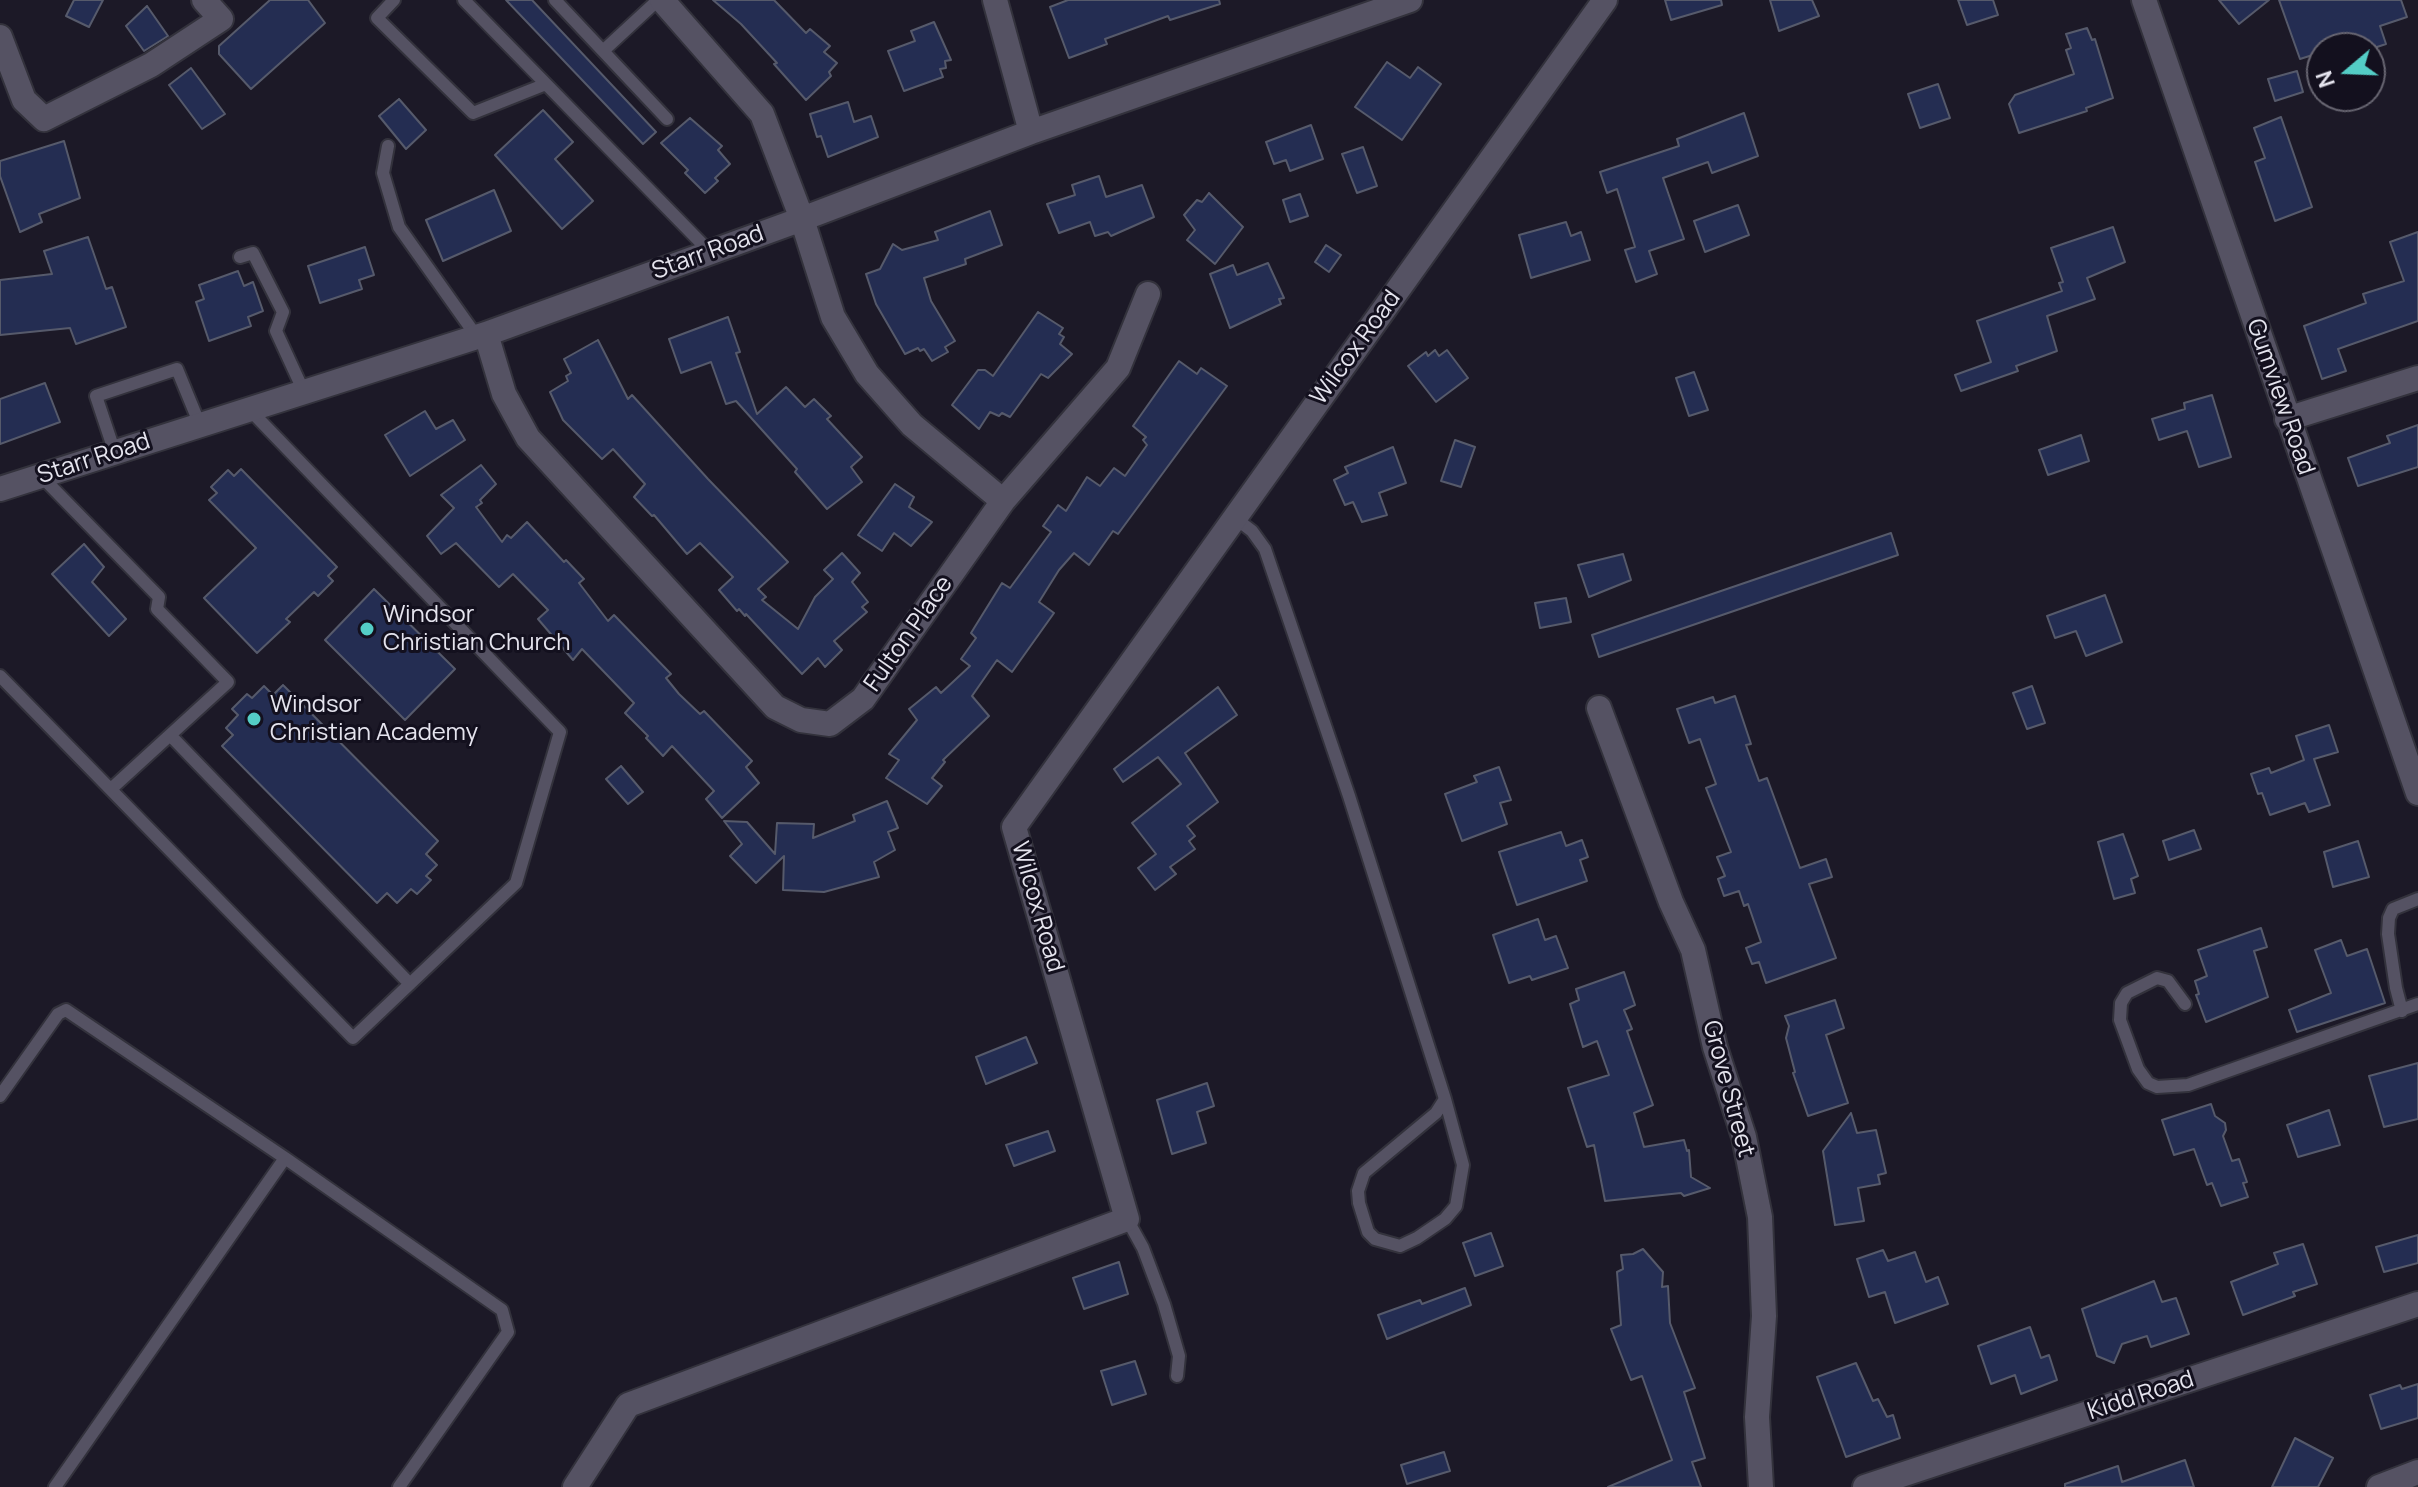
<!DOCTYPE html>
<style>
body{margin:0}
#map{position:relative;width:2418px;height:1487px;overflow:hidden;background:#1c1927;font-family:Manrope,sans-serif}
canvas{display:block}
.north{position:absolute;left:2306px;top:32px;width:80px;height:80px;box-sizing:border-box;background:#13101e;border:2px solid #676571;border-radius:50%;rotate:251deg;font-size:22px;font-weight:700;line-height:32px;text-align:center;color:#e5e4ee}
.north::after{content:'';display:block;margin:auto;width:28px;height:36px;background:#54cdc6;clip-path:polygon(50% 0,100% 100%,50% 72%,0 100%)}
</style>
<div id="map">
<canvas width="2418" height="1487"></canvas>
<div class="north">N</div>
</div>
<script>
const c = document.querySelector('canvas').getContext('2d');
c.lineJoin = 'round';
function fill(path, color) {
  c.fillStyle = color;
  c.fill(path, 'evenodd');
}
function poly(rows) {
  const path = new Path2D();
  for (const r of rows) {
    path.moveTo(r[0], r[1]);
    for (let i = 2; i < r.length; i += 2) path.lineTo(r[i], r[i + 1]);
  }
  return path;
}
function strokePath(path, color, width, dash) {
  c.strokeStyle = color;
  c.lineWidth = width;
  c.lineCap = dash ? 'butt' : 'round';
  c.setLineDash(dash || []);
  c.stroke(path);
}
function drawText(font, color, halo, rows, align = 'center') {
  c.font = font + ' Manrope,sans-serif';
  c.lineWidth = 6;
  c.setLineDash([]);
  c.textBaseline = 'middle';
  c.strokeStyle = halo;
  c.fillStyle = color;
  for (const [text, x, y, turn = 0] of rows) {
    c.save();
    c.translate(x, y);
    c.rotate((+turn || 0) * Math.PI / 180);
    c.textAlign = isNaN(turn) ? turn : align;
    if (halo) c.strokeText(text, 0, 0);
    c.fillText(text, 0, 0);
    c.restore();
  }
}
const building = poly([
 [74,0,103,0,89,27,66,16,74,0],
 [270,0,308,0,325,23,251,89,219,54,219,46,270,0],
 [506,0,532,0,656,132,643,144,506,0],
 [713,0,774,0,806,33,810,29,830,46,824,52,837,63,829,72,831,76,806,100,774,64,777,63,741,24,713,0],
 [1068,0,1219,0,1220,4,1170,20,1168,16,1105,39,1107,44,1069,58,1050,7,1068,0],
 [1665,0,1721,0,1722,5,1671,20,1665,0],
 [1770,0,1812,0,1819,16,1779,31,1770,0],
 [1958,0,1993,0,1998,15,1967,25,1958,0],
 [2219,0,2269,0,2239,24,2219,0],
 [2279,0,2401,0,2407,17,2380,26,2386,44,2374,48,2359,48,2356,40,2333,48,2322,48,2322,52,2300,59,2279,0],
 [147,6,168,36,144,51,126,26,147,6],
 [934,22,951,60,945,61,946,68,940,69,943,77,904,91,888,51,915,41,911,31,934,22],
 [2087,28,2092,40,2095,39,2113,98,2086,108,2087,111,2019,133,2009,104,2015,95,2074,74,2066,50,2071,48,2066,34,2087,28],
 [1387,62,1410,78,1418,67,1441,84,1402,140,1355,107,1387,62],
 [191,68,225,114,202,129,169,85,191,68],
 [2297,71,2303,92,2275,101,2268,79,2297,71],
 [1938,84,1950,118,1920,128,1908,94,1938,84],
 [399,99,426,130,406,149,379,116,399,99],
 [848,102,854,122,871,116,878,137,828,157,821,136,817,137,810,114,848,102],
 [543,110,573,142,555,159,593,201,562,229,495,155,543,110],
 [1744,113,1758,156,1712,173,1708,162,1663,178,1684,239,1649,251,1657,274,1636,282,1625,250,1635,247,1617,189,1607,193,1600,172,1679,146,1677,139,1744,113],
 [2281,117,2312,207,2275,221,2255,162,2265,158,2254,128,2281,117],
 [690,118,722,146,718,150,730,164,715,178,718,181,705,193,685,173,688,170,661,143,690,118],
 [1311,125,1323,159,1290,171,1286,160,1274,164,1266,142,1311,125],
 [64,141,80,198,39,214,42,222,20,232,0,176,0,161,64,141],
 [1363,147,1377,186,1357,193,1342,154,1363,147],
 [1099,176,1106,197,1142,185,1154,217,1111,236,1108,232,1095,236,1090,222,1059,233,1047,204,1075,195,1072,185,1099,176],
 [494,190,511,231,443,261,426,220,494,190],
 [1209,193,1243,227,1215,264,1187,240,1195,230,1184,215,1197,200,1202,202,1209,193],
 [1300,194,1308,216,1290,222,1283,200,1300,194],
 [1738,205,1749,235,1705,252,1694,221,1738,205],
 [990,211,1002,245,965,259,966,264,924,278,931,301,955,341,945,347,948,352,932,361,924,349,920,351,918,348,905,354,876,304,866,274,880,269,893,244,902,250,938,240,935,232,990,211],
 [1566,222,1571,236,1581,232,1590,260,1531,278,1519,235,1566,222],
 [2113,227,2125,262,2087,278,2095,299,2047,316,2057,351,2016,366,2018,371,1961,391,1955,375,1991,362,1977,321,2062,291,2059,283,2063,282,2051,248,2113,227],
 [2418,232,2418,321,2338,349,2346,371,2322,379,2304,326,2366,303,2363,294,2404,281,2390,242,2418,232],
 [88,237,106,289,112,287,126,327,76,344,70,328,0,335,0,280,52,274,44,251,88,237],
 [1326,245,1341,255,1329,272,1315,262,1326,245],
 [365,247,374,275,359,280,362,289,320,303,308,266,365,247],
 [1268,263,1284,298,1279,299,1281,304,1230,328,1210,274,1233,265,1237,275,1268,263],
 [238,271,244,286,253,282,263,311,248,317,251,326,209,341,196,302,204,299,199,285,238,271],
 [1038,312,1063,328,1059,334,1064,337,1060,344,1072,354,1048,378,1041,374,1010,417,1002,413,999,416,990,412,979,429,952,405,978,370,985,370,993,376,1038,312],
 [728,317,740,352,736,353,757,414,786,387,805,407,814,399,831,416,827,419,862,457,851,467,862,482,827,509,795,472,797,469,736,401,726,404,711,362,681,373,669,339,728,317],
 [598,340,628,399,632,395,708,479,788,562,758,589,766,597,762,600,798,629,815,597,833,579,824,570,842,553,860,573,852,582,868,602,862,607,867,612,834,641,842,650,825,667,818,658,802,674,746,614,745,616,739,609,737,611,719,590,733,577,700,543,687,554,654,515,652,516,634,497,645,484,613,449,602,459,563,420,550,392,568,381,566,376,571,373,564,359,598,340],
 [1435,350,1439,356,1447,350,1468,378,1436,402,1408,366,1426,352,1428,356,1435,350],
 [1179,361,1197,374,1201,368,1227,386,1118,534,1113,531,1089,565,1074,553,1059,570,1039,602,1054,613,1012,672,997,660,972,696,989,716,943,760,945,762,932,778,942,786,927,804,886,778,899,760,889,754,917,720,909,709,936,687,941,693,970,666,961,659,976,638,971,633,1002,583,1010,588,1051,532,1043,526,1058,505,1066,511,1087,477,1100,486,1114,468,1125,476,1147,445,1143,440,1146,437,1133,426,1179,361],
 [1694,372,1708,410,1689,416,1676,378,1694,372],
 [45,383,60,422,0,444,0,399,45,383],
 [2212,395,2231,457,2199,467,2187,431,2159,440,2152,419,2185,409,2184,403,2212,395],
 [425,411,436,429,453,420,465,440,410,476,385,435,425,411],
 [2418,425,2418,467,2358,486,2348,458,2390,443,2387,436,2418,425],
 [2081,435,2089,461,2048,475,2039,450,2081,435],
 [1455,440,1475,447,1461,487,1441,481,1455,440],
 [1393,447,1406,483,1379,493,1387,515,1362,522,1353,502,1345,505,1334,480,1348,473,1345,467,1393,447],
 [481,465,496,484,480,500,482,503,476,507,502,542,507,535,511,538,527,522,564,562,566,560,584,579,579,583,608,621,614,615,671,674,666,678,679,694,700,714,704,711,752,761,746,767,759,783,722,818,706,799,714,791,672,746,663,756,646,738,648,736,625,713,634,703,582,649,573,660,538,619,548,610,513,574,499,587,456,543,441,554,427,536,454,508,441,495,481,465],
 [241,469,337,567,328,576,333,581,318,596,314,592,286,619,290,622,257,653,204,598,256,548,209,500,217,493,211,487,228,470,234,476,241,469],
 [895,484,914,497,909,507,932,522,911,546,894,533,882,551,858,535,895,484],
 [1891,533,1898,555,1599,657,1592,635,1891,533],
 [84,544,104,567,92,582,126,619,109,636,52,574,84,544],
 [1623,554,1631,580,1589,597,1578,565,1623,554],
 [374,589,455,669,405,720,325,640,374,589],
 [2105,595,2122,642,2086,656,2076,631,2055,638,2047,616,2105,595],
 [1566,598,1571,622,1540,628,1535,603,1566,598],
 [283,685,438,841,426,854,437,865,426,876,431,880,417,894,411,889,397,903,387,893,377,903,222,746,233,735,226,728,238,715,232,709,247,694,252,698,264,686,273,695,283,685],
 [2032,686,2045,723,2027,729,2013,693,2032,686],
 [1218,687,1237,715,1185,753,1218,802,1187,826,1195,836,1189,841,1195,849,1170,867,1176,874,1155,890,1138,868,1156,854,1132,823,1181,784,1158,757,1123,782,1114,769,1218,687],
 [1735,696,1751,744,1746,745,1759,781,1767,778,1800,868,1826,859,1832,877,1809,884,1836,958,1766,983,1759,962,1752,964,1746,948,1761,942,1748,904,1744,906,1739,891,1724,896,1718,879,1725,876,1717,857,1731,852,1706,788,1716,784,1700,739,1689,743,1677,709,1713,697,1715,703,1735,696],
 [2329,725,2338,752,2314,759,2330,805,2309,812,2305,803,2270,815,2262,793,2258,794,2251,774,2269,768,2271,773,2304,760,2296,736,2329,725],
 [621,766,643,792,628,804,606,779,621,766],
 [1499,767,1511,800,1500,803,1507,824,1462,841,1445,794,1477,782,1474,776,1499,767],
 [887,801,898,828,888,832,895,850,874,862,879,877,824,892,783,890,784,856,756,883,730,856,742,844,724,821,747,822,775,854,777,823,814,824,813,838,855,821,853,815,887,801],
 [2194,830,2201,849,2169,860,2163,841,2194,830],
 [1561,832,1566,846,1582,840,1588,857,1580,860,1587,881,1517,905,1499,852,1561,832],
 [2123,834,2138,876,2131,879,2135,893,2114,899,2098,842,2123,834],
 [2358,841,2369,877,2333,887,2324,852,2358,841],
 [1538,919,1545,940,1556,936,1568,968,1532,980,1530,976,1509,983,1493,935,1538,919],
 [2261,928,2267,947,2254,951,2268,997,2206,1022,2196,995,2199,994,2195,981,2207,976,2198,950,2261,928],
 [2341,940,2347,956,2367,949,2385,1003,2297,1032,2289,1010,2331,993,2315,950,2341,940],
 [1624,972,1635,1005,1624,1010,1632,1029,1627,1031,1653,1105,1634,1113,1644,1147,1684,1140,1687,1151,1689,1150,1691,1177,1710,1188,1684,1196,1681,1193,1605,1201,1594,1145,1587,1147,1568,1088,1609,1075,1597,1041,1583,1047,1570,1004,1579,1000,1576,989,1624,972],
 [1835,1000,1844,1028,1826,1035,1848,1103,1808,1116,1793,1073,1795,1072,1786,1038,1789,1026,1785,1016,1835,1000],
 [1026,1037,1037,1063,986,1084,976,1057,1026,1037],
 [2418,1063,2418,1119,2384,1127,2369,1076,2418,1063],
 [1207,1083,1214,1106,1197,1112,1206,1143,1172,1154,1157,1100,1207,1083],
 [2211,1104,2215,1116,2225,1123,2226,1130,2223,1136,2232,1161,2239,1159,2247,1182,2243,1183,2248,1197,2221,1206,2212,1183,2207,1185,2194,1149,2174,1155,2162,1120,2211,1104],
 [2329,1110,2340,1145,2298,1157,2287,1125,2329,1110],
 [1851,1113,1857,1133,1876,1130,1886,1173,1878,1175,1880,1184,1858,1188,1864,1221,1835,1225,1823,1151,1851,1113],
 [1048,1131,1055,1151,1014,1166,1006,1145,1048,1131],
 [1491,1233,1503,1266,1475,1276,1463,1243,1491,1233],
 [2418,1235,2418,1263,2384,1272,2376,1247,2418,1235],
 [2303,1244,2317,1284,2293,1292,2295,1296,2243,1315,2231,1282,2278,1264,2274,1253,2303,1244],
 [1643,1249,1663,1272,1662,1287,1668,1286,1670,1323,1695,1388,1684,1392,1705,1458,1692,1462,1701,1487,1608,1487,1672,1460,1642,1376,1631,1380,1611,1329,1621,1325,1617,1272,1623,1269,1621,1255,1633,1254,1643,1249],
 [1883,1250,1888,1261,1915,1252,1926,1282,1938,1277,1948,1304,1895,1323,1885,1292,1869,1297,1857,1259,1883,1250],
 [1119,1262,1128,1294,1084,1309,1073,1278,1119,1262],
 [2154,1281,2162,1302,2176,1298,2189,1334,2151,1347,2147,1336,2122,1344,2114,1363,2097,1356,2082,1309,2154,1281],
 [1465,1288,1471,1305,1387,1339,1378,1315,1420,1300,1422,1304,1465,1288],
 [2030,1327,2041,1358,2049,1355,2057,1380,2021,1394,2015,1375,1991,1384,1978,1346,2030,1327],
 [1135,1361,1146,1394,1112,1405,1101,1371,1135,1361],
 [1856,1363,1873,1401,1878,1399,1887,1417,1893,1415,1900,1438,1846,1457,1817,1377,1856,1363],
 [2418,1384,2418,1418,2381,1429,2370,1395,2400,1385,2402,1389,2418,1384],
 [2295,1438,2333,1458,2318,1487,2272,1487,2295,1438],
 [1444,1452,1450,1471,1407,1484,1401,1465,1444,1452],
 [2185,1460,2194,1487,2065,1487,2065,1484,2118,1466,2122,1482,2185,1460]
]);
const lane = poly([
 [394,0,377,18,473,113,546,84],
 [464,0,711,253],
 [555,0,603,51],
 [658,0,603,51,667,119],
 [388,146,383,173,399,227,477,337],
 [240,257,253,253,283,312,276,331,304,392],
 [115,453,96,396,177,369,200,425],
 [41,476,159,597,157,609,228,682,111,789],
 [1235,518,1252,531,1265,549,1349,796,1445,1099,1463,1165,1456,1206,1445,1219,1417,1238,1400,1246,1375,1239,1368,1232,1359,1203,1358,1191,1364,1173,1436,1113,1445,1099],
 [0,676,353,1038,516,883,560,732,249,409],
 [170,735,410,984],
 [2185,1004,2168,981,2157,978,2127,993,2121,1003,2120,1020,2138,1069,2148,1083,2157,1087,2188,1085,2418,1004],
 [2402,1011,2396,988,2388,934,2389,918,2393,909,2418,899],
 [0,1096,58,1014,66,1010,285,1158],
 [1127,1219,1143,1248,1164,1304,1179,1356,1177,1376],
 [55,1487,285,1158,502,1310,508,1332,399,1487]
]);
const street = poly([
 [662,0,762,114,802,219,833,317,867,374,912,425,1003,501],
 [995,0,1031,132],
 [2144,0,2418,793],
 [0,37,24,100,44,119,151,65,221,19,204,0],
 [486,334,504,394,528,438,775,707,801,720,830,724,863,699,1003,501,1118,368,1148,294],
 [2287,419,2418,378],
 [0,489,486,334,802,219,1031,132,1410,0],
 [1599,708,1671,902,1693,950,1715,1047,1744,1137,1760,1217,1764,1316,1757,1417,1761,1487],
 [575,1487,628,1405,1127,1219,1014,827,1605,0],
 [1865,1487,2418,1304],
 [2379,1487,2418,1472]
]);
const markers = [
 [367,629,8,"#54cdc6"],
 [254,719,8,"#54cdc6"]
];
const streetNames = [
 ["Starr Road",708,253,-20],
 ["Wilcox Road",1356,348,-54],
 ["Gumview Road",2280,397,71],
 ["Starr Road",94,459,-18],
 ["Fulton Place",909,634,-55],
 ["Wilcox Road",1037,907,74],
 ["Grove Street",1728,1089,75],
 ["Kidd Road",2141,1396,-18]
];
const poiNames = [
 ["Windsor",383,615],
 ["Christian Church",383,643],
 ["Windsor",270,705],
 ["Christian Academy",270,733]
];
fill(building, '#242d52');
strokePath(building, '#565a6b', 2);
strokePath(lane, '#33323c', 16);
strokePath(street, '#33323c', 28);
strokePath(lane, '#555263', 12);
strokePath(street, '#555263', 24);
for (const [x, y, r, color] of markers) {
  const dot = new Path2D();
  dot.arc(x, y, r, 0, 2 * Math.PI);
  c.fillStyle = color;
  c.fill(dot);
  strokePath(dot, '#13101e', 3);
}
drawText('24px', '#e5e4ee', '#13101e', streetNames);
drawText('24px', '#e5e4ee', '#13101e', poiNames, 'left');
</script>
